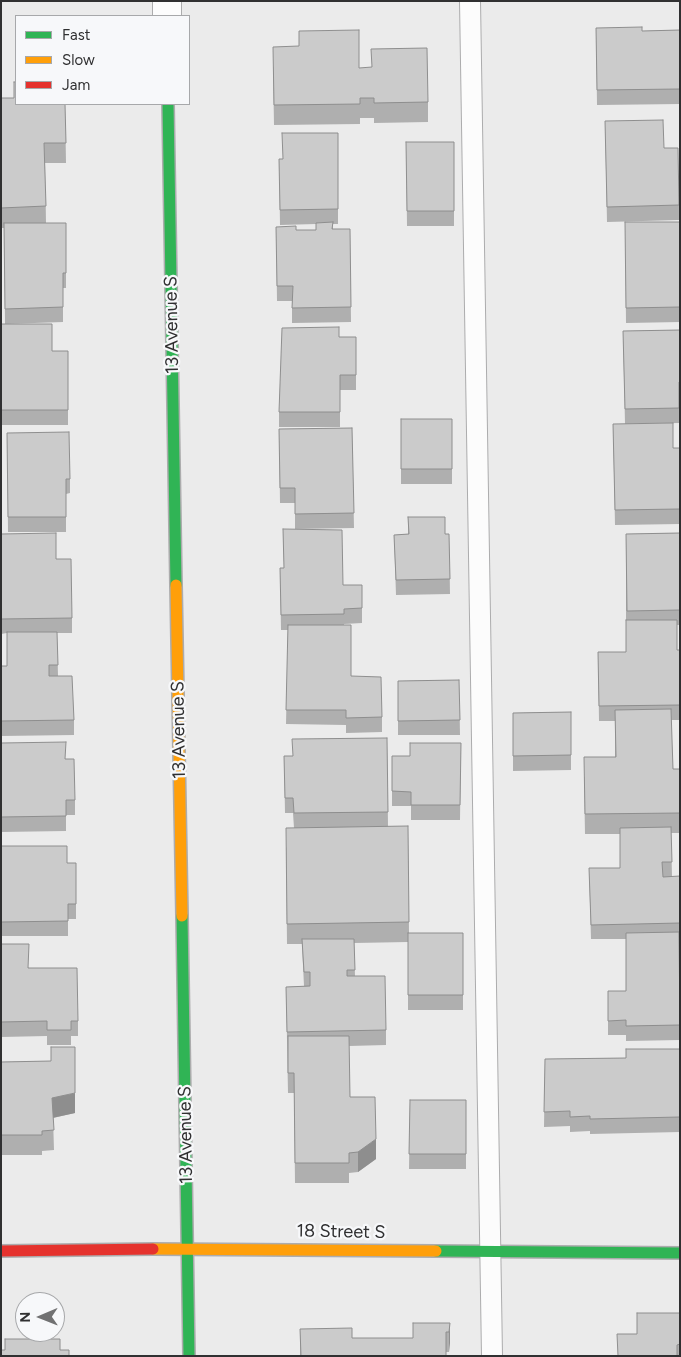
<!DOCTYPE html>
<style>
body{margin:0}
#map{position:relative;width:681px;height:1357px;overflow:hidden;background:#ebebeb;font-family:Figtree,sans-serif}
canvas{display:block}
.frame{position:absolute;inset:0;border:2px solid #303031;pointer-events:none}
.legend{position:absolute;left:15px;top:15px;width:175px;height:90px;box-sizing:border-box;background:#f7f8fa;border:1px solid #a7a8aa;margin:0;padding:6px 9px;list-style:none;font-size:15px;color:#303031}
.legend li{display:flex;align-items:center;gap:10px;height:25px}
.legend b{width:25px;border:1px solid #a7a8aa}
.north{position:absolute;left:15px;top:1292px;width:50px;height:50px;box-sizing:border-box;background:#f7f8fa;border:1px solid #a7a8aa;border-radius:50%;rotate:269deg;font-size:14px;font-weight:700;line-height:20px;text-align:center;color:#303031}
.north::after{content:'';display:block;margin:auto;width:18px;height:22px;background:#717172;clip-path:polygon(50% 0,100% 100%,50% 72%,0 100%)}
</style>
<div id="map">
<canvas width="681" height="1357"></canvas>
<div class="frame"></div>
<ul class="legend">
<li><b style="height:6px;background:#30b455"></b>Fast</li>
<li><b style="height:6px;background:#ff9f0a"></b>Slow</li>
<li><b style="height:6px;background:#e5322d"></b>Jam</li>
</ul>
<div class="north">N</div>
</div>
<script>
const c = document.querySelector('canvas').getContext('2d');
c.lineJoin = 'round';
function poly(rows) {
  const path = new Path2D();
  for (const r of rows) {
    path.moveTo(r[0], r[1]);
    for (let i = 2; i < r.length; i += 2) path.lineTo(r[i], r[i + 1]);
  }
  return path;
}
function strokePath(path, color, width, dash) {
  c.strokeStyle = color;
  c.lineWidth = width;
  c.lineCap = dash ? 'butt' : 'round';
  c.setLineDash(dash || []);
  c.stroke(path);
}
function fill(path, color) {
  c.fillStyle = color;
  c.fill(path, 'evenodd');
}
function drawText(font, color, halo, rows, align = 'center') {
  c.font = font + ' Figtree,sans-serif';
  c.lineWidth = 4.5;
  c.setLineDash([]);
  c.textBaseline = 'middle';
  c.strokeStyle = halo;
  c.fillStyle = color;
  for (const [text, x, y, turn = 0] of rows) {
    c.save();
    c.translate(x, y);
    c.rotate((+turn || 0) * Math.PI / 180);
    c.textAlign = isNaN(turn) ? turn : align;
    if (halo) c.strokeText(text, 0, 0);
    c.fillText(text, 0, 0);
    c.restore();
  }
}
const lane = poly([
 [470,1,492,1356]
]);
const street = poly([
 [167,1,167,16]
]);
const fast = poly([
 [168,104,176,585],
 [182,916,189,1356],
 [436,1251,680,1253]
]);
const slow = poly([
 [176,585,182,916],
 [153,1249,436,1251]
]);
const jam = poly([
 [1,1251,153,1249]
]);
const wall = poly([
 [596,28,642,31,680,30,680,104,597,105],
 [273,67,359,68,428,102,428,122,374,123,374,118,360,118,360,124,274,125],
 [1,98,65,104,66,163,45,163,46,223,66,223,66,288,63,288,63,322,5,324,4,228,1,228],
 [605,121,664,148,679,205,679,220,607,222],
 [338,133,338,224,333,224,333,229,350,229,351,322,292,323,292,301,277,301,276,227,296,230,316,230,316,224,280,225,279,159,283,159],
 [406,142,454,211,454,226,407,226],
 [625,222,680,222,680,322,626,323],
 [1,324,52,351,68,351,68,425,1,425],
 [680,330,679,423,625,424,623,331],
 [339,337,356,337,356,390,340,390,340,427,279,427,279,412],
 [401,419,452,419,452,484,401,484],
 [613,424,673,448,680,448,680,524,615,525],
 [352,428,354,528,295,529,295,503,280,503,279,429],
 [7,433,70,479,70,493,66,494,66,532,8,532],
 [408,517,445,534,449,534,450,594,396,595,394,535,408,534],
 [283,529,343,585,362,585,362,623,344,624,351,676,382,717,382,732,346,733,346,725,286,724,288,630,281,630,280,568,284,568],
 [680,533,680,625,677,625,677,650,680,650,680,720,671,720,673,769,680,769,680,833,671,833,672,877,680,876,680,1040,626,1041,626,1035,608,1035,608,991,626,991,626,939,591,939,589,868,620,868,620,834,585,834,584,777,615,757,615,721,599,721,598,652,626,652,626,534],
 [1,534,56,559,72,618,72,633,57,633,58,676,74,720,74,735,1,736,1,666,7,666,7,633,1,634],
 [459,680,460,735,398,735,398,681],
 [571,712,571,770,513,771,513,713],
 [387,738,388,827,408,826,409,933,463,933,463,1010,408,1010,408,942,354,943,355,976,386,1030,386,1045,349,1046,350,1097,376,1159,358,1172,349,1173,349,1183,295,1183,294,1093,288,1093,286,987,304,986,302,944,287,944,286,848,294,828,293,813,285,813,284,756,292,756],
 [1,743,66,759,75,800,75,815,66,815,66,831,1,832],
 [461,743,460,820,411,820,411,806,392,806,392,756,410,756],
 [1,846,67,863,76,904,76,919,68,919,68,936,1,936],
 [1,944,29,968,78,1021,78,1036,71,1036,71,1045,47,1045,47,1036,1,1037],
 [680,1049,680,1132,590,1134,590,1131,570,1132,570,1126,544,1127,545,1059,626,1058],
 [51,1061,75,1113,53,1118,54,1150,42,1151,42,1155,1,1155,1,1062],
 [410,1100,466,1100,466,1169,409,1169],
 [680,1313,680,1356,618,1356,637,1334],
 [450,1323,449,1352,446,1352,446,1356,300,1356,300,1329,352,1338,413,1338]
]);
const shadedWall = poly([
 [75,1093,75,1113,52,1118,52,1098],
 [376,1139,376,1159,358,1172,358,1152],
 [450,1323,450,1343,449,1352,449,1332]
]);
const building = poly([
 [642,27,642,31,680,30,680,89,597,90,596,28,642,27],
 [359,30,359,68,372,67,371,49,427,48,428,102,374,103,374,98,360,98,360,104,274,105,273,47,299,46,299,31,359,30],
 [14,82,16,82,16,104,65,104,66,143,44,143,46,206,1,208,1,98,14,98,14,82],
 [663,120,664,148,678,148,679,205,607,207,605,121,663,120],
 [282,133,338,133,338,209,280,210,279,159,283,159,282,133],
 [406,142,454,142,454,211,407,211,406,142],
 [333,222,332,229,350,229,351,307,292,308,293,286,277,286,276,227,296,226,296,230,316,230,316,223,333,222],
 [625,222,680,222,680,307,626,308,625,222],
 [4,223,66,223,66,273,63,273,63,307,5,309,4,223],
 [1,324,52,324,52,351,68,351,68,410,1,410,1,324],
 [339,327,339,337,356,337,356,375,340,375,340,412,279,412,282,328,339,327],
 [680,330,680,381,679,382,679,408,625,409,623,331,680,330],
 [401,419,452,419,452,469,401,469,401,419],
 [673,423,673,448,680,448,680,509,615,510,613,424,673,423],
 [352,428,354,513,295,514,295,488,280,488,279,429,352,428],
 [69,432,70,479,66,479,66,517,8,517,7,433,69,432],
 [408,517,445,517,445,534,449,534,450,579,396,580,394,535,409,534,408,517],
 [283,529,342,530,343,585,362,585,362,608,344,609,344,614,281,615,280,568,284,568,283,529],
 [56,533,56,559,71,559,72,618,1,619,1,534,56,533],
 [680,533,680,610,627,611,626,534,680,533],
 [626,620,677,620,677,650,680,650,680,705,599,706,598,652,626,652,626,620],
 [288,625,351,625,351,676,381,677,382,717,346,718,346,710,286,710,288,625],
 [7,632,57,632,58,665,49,665,49,676,72,676,74,720,1,721,1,666,7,666,7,632],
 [459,680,460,720,398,721,398,681,459,680],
 [671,709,673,769,680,769,680,813,585,814,584,757,616,757,615,710,671,709],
 [571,712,571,755,513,756,513,713,571,712],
 [387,738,388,812,294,813,293,798,285,798,284,756,293,756,292,739,387,738],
 [66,742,65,759,74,759,75,800,66,800,66,816,1,817,1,743,66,742],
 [410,743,461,743,460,805,411,805,411,792,392,791,392,756,410,756,410,743],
 [408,826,409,922,287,924,286,828,408,826],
 [671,827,672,862,662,862,663,877,680,876,680,923,591,925,589,868,620,868,620,828,671,827],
 [1,846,67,846,67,863,76,863,76,904,68,904,68,921,1,922,1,846],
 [679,932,680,1025,626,1026,626,1020,608,1021,608,991,626,991,626,933,679,932],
 [408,933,463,933,463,995,408,995,408,933],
 [302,939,354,939,355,970,347,970,347,976,385,976,386,1030,287,1032,286,987,310,986,310,972,304,972,302,939],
 [1,944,29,944,28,968,77,968,78,1021,71,1021,71,1030,47,1030,47,1021,1,1022,1,944],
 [288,1036,349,1036,350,1097,375,1097,376,1139,358,1152,349,1153,349,1163,295,1163,294,1073,288,1073,288,1036],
 [51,1047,75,1047,75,1093,52,1098,54,1130,42,1131,42,1135,1,1135,1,1062,51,1061,51,1047],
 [626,1049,680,1049,680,1117,590,1119,590,1116,570,1117,570,1111,544,1112,545,1059,626,1058,626,1049],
 [410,1100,466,1100,466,1154,409,1154,410,1100],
 [637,1313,680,1313,680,1344,677,1345,677,1356,618,1356,617,1334,637,1334,637,1313],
 [413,1323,450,1323,449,1332,446,1332,446,1356,301,1356,300,1329,352,1328,352,1338,413,1338,413,1323],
 [5,1339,60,1339,60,1350,69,1350,69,1356,1,1356,1,1350,5,1350,5,1339]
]);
const streetNames = [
 ["13 Avenue S",172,325,-91],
 ["13 Avenue S",179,730,-91],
 ["13 Avenue S",186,1135,-91],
 ["18 Street S",341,1232,1]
];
strokePath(lane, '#acacad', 22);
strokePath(street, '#acacad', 30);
strokePath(fast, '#acacad', 14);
strokePath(slow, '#acacad', 14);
strokePath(jam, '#acacad', 14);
strokePath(lane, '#fcfcfc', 20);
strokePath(street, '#fcfcfc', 28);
strokePath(fast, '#30b455', 11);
strokePath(slow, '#ff9f0a', 11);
strokePath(jam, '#e5322d', 11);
fill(wall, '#afafaf');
fill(shadedWall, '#8e8e8e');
fill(building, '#cbcbcb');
strokePath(building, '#8e8e8e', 1);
drawText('18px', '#303031', '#f7f8fa', streetNames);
</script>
